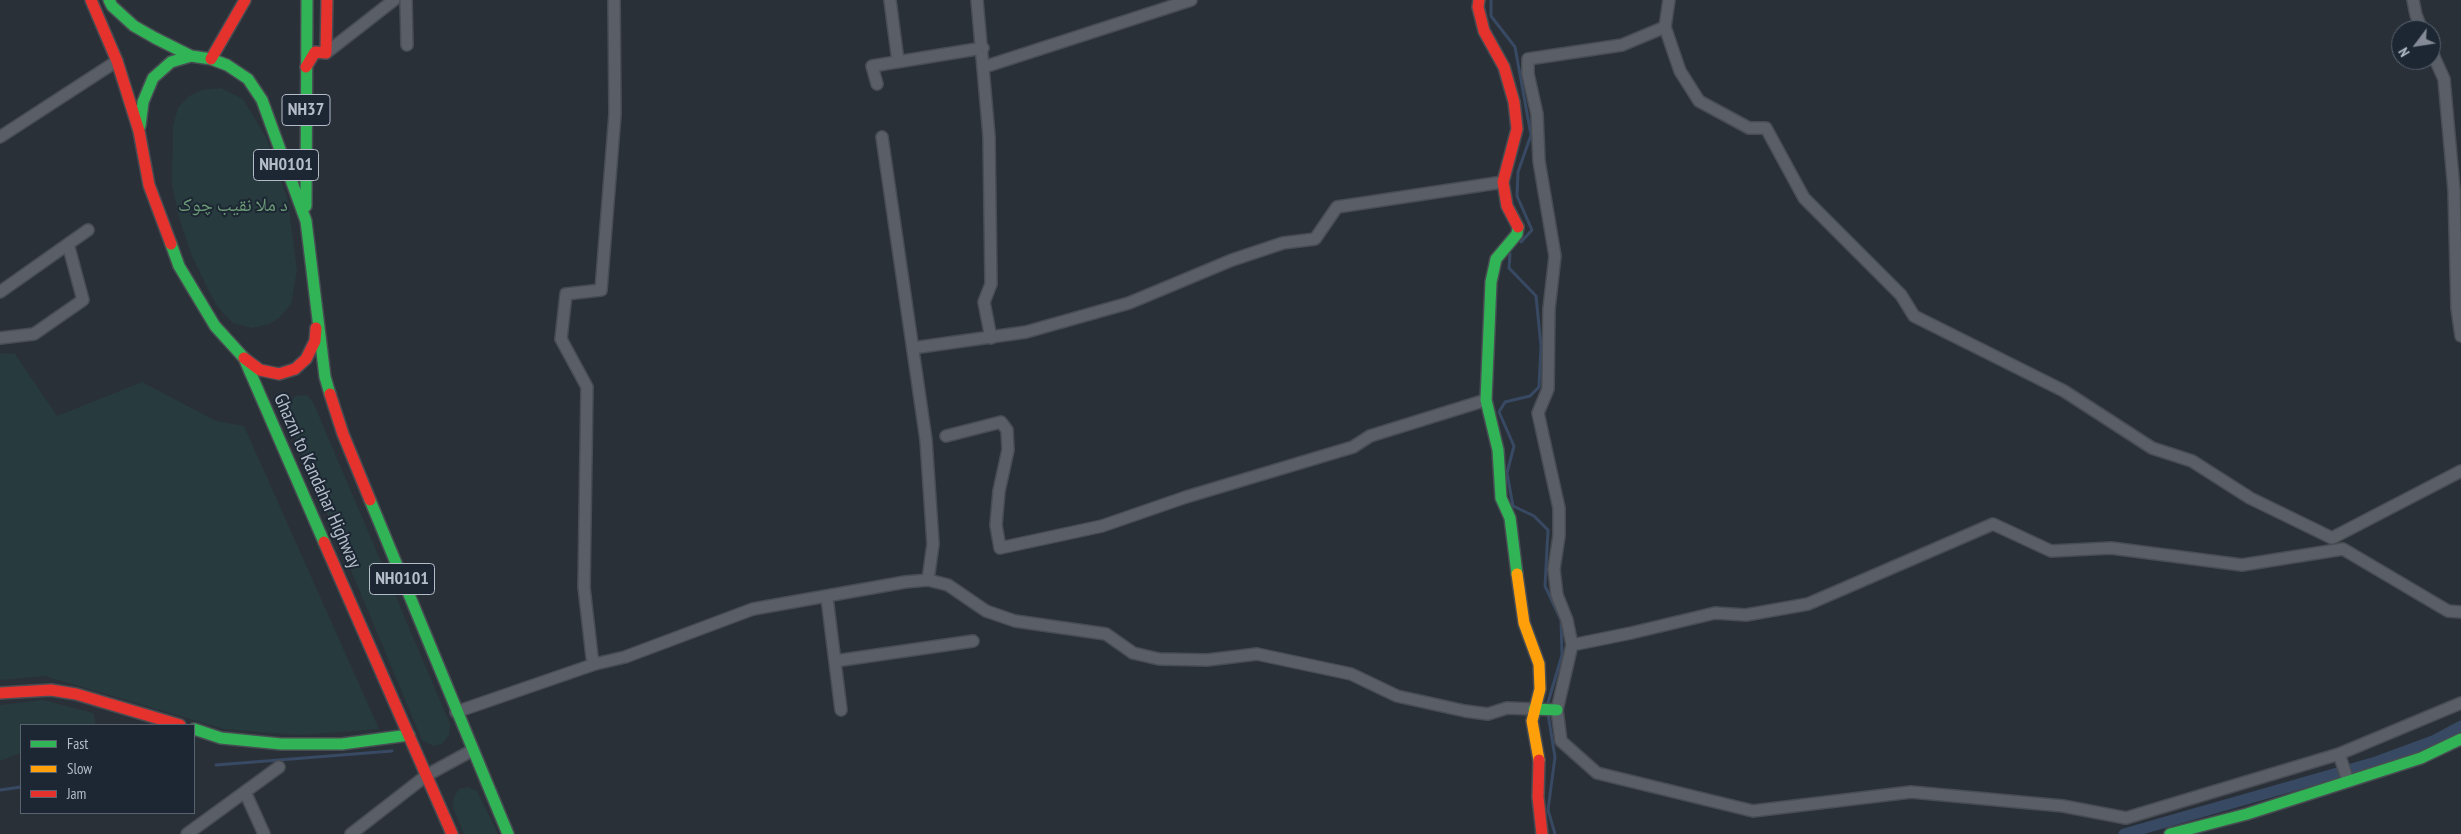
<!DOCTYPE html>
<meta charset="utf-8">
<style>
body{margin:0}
#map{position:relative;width:2461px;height:834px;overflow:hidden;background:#2a3038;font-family:"PT Sans Narrow",sans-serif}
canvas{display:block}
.legend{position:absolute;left:20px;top:724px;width:175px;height:90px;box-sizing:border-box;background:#1d2633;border:1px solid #59626f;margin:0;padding:6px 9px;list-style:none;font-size:15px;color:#b4bcc9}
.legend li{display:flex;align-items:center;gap:10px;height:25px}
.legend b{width:25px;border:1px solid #59626f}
.north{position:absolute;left:2391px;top:20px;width:50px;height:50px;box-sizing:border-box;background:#1d2633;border:1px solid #59626f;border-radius:50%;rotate:239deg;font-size:14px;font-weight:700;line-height:20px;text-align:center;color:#b4bcc9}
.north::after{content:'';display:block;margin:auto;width:18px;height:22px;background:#848b96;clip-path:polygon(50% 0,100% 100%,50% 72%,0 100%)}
</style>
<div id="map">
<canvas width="2461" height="834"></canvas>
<ul class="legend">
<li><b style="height:6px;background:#30b455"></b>Fast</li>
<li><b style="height:6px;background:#ff9f0a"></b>Slow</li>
<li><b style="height:6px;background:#e5322d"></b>Jam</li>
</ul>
<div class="north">N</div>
</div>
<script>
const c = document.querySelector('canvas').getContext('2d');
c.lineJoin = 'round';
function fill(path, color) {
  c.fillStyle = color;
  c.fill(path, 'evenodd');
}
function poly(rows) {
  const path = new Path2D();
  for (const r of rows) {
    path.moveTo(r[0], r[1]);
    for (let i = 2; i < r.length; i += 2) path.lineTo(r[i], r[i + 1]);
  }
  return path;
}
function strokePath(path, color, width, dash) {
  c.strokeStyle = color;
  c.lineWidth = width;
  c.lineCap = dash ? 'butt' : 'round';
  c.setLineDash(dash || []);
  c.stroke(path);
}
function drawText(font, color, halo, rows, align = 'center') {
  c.font = font + ' "PT Sans Narrow","Noto Naskh Arabic",sans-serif';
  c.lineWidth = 4;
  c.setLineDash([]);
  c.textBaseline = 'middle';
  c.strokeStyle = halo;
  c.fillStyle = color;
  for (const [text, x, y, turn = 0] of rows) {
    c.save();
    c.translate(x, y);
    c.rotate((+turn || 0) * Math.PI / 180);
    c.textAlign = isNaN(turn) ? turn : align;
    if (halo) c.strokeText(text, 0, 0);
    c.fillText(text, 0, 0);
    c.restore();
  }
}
const green = poly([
 [221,88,243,99,267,139,288,201,297,271,291,304,280,317,269,324,252,328,233,323,217,306,209,291,192,256,179,218,172,184,173,126,178,108,189,96,202,90],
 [0,353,15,354,57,416,142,382,216,421,244,426,379,729,300,735,224,729,44,676,0,680],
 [307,395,313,402,450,724,449,735,442,744,433,746,422,740,286,415,288,403,296,396],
 [43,700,93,713,96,725,21,725,21,753,0,761,0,705],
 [468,787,477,791,498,834,464,834,453,808,454,797,459,789]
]);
const stream = poly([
 [1491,0,1491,16,1515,47,1531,135,1518,172,1517,196,1532,230,1521,242],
 [1510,254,1509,268,1536,296,1541,346,1539,387,1530,396,1505,402,1499,412,1514,446,1507,473,1513,506,1534,516,1548,530,1545,586,1561,620,1562,655,1547,706],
 [1548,714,1555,757,1548,810,1555,834],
 [216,765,392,751],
 [0,790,21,787]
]);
const canal = poly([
 [2124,834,2376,762,2433,741,2461,726]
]);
const street = poly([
 [406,0,407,45],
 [890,0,898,61],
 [977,0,989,136,991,284,984,302,991,338],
 [1669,0,1665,27,1680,71,1699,101,1749,128,1766,128,1804,198,1901,295,1914,316,2064,391,2152,448,2192,461,2250,498,2332,538,2461,471],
 [2413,0,2416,15,2422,30],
 [1665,27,1622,45,1528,59,1528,74,1537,114,1539,161,1555,256,1549,309,1548,389,1538,413,1559,508,1559,536,1554,569,1557,595,1567,620,1572,645,1557,710,1561,741,1597,773,1753,811,1911,792,2063,806,2126,818,2339,754,2461,703],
 [2431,50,2444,79,2454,190,2457,308,2461,336],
 [326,53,394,0],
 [984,67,1191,0],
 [877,84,872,66,983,48],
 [0,137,117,61],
 [882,137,926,440,933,544,928,580],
 [0,292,88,230],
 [0,338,34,334,83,300,68,244],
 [913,348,1026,332,1129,303,1232,260,1283,243,1315,239,1337,207,1503,182],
 [946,436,1001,422,1007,430,1008,450,999,491,996,525,1000,548,1102,526,1186,497,1353,447,1370,436,1486,400],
 [827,598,841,710],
 [1572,645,1631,633,1715,613,1746,615,1808,604,1993,524,2051,551,2111,548,2242,565,2343,549,2448,611,2461,612],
 [835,661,973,641],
 [595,664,592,657,584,587,587,387,561,339,566,294,601,290,615,114,614,0],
 [456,712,595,664,625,657,753,609,905,582,928,580,948,585,986,611,1015,621,1106,634,1133,653,1159,659,1207,660,1257,654,1351,674,1397,696,1465,711,1488,714,1507,708,1534,709],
 [2339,754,2348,781],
 [245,792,264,834],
 [187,834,279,767],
 [351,834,427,775,473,750]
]);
const fast = poly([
 [109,0,112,6,134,26,155,38,191,56,211,59,227,65,248,79,262,100,306,221,325,377,330,394],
 [140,126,143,102,153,78,171,62,191,56],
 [306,206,307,0],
 [171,244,179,266,215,326,244,358,324,542],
 [370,500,508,834],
 [1517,574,1510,518,1501,498,1498,450,1486,400,1491,282,1496,259,1517,234,1518,227],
 [1534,709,1557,710],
 [194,729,221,738,281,744,342,744,409,735],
 [2170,834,2247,814,2421,758,2461,739]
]);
const slow = poly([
 [1517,574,1524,623,1539,664,1540,689,1532,721,1539,760]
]);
const jam = poly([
 [91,0,117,61,139,131,149,185,171,244],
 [1479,0,1478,7,1484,31,1504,67,1514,102,1517,129,1503,182,1507,206,1518,227],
 [211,59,245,0],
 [306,67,315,52,326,53,327,0],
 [244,358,260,370,279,374,295,369,306,359,315,341,316,328],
 [330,394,343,434,370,500],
 [324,542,452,834],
 [0,693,51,690,76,694,180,725],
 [1539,760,1538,797,1542,834]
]);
const shields = [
 [306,110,48],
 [286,165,65],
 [402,579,65]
];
const shieldNames = [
 ["NH37",306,110],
 ["NH0101",286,165],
 ["NH0101",402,579]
];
const parkNames = [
 ["د ملا نقيب چوک",233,206]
];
const streetNames = [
 ["Ghazni to Kandahar Highway",317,481,66]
];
fill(green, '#273a3e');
strokePath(stream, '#384963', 3);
strokePath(canal, '#384963', 11);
strokePath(street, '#484c53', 14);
strokePath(fast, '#484c53', 14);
strokePath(slow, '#484c53', 14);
strokePath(jam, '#484c53', 14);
strokePath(street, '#5a5e66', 11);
strokePath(fast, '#30b455', 11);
strokePath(slow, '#ff9f0a', 11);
strokePath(jam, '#e5322d', 11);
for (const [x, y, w] of shields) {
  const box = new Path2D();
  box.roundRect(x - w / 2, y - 15.5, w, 31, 4);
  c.fillStyle = '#1d2633';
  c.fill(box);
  strokePath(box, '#b4bcc9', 1);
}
drawText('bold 18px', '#b4bcc9', null, shieldNames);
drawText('19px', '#6b9a76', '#1d2633', parkNames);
drawText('19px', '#b4bcc9', '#1d2633', streetNames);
</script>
